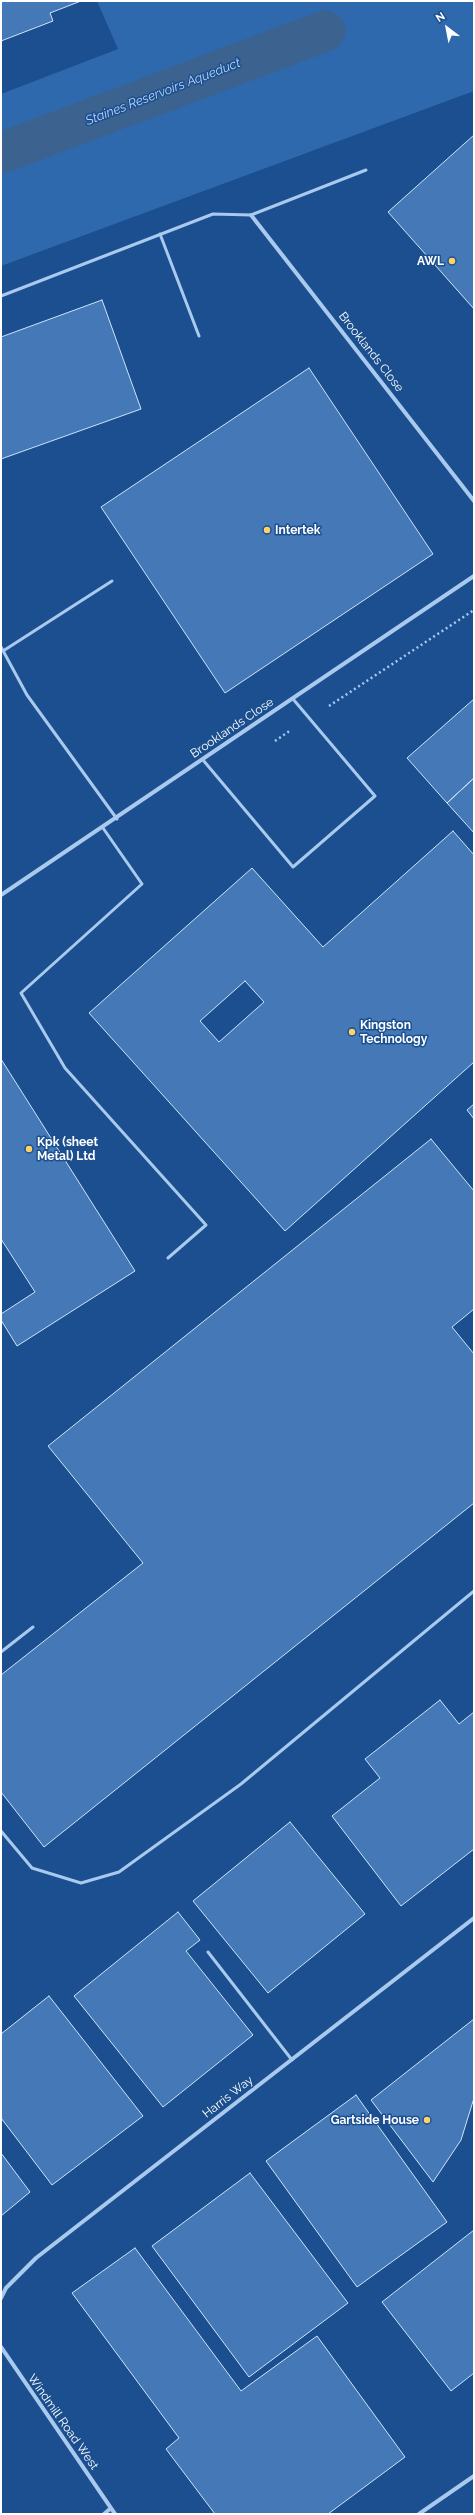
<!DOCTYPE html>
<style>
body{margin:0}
#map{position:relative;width:475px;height:2515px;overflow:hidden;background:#1b4f8f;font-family:Raleway,sans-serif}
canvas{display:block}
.frame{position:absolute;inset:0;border:2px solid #fff;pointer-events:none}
.north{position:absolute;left:427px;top:8px;width:40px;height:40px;-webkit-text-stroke:3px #1b4f8f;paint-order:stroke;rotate:328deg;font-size:11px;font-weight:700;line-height:16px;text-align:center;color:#fff}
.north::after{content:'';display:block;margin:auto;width:14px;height:18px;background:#fff;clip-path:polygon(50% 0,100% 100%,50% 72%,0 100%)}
</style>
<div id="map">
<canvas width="475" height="2515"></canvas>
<div class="frame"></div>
<div class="north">N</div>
</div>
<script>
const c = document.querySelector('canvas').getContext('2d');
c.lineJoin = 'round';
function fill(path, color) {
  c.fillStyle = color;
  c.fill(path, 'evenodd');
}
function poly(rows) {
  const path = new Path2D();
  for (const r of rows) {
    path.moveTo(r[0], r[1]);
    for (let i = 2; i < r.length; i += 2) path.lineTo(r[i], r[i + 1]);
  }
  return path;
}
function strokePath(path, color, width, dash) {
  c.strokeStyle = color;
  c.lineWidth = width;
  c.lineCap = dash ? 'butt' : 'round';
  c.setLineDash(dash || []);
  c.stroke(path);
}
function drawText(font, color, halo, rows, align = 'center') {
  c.font = font + ' Raleway,sans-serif';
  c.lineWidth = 3;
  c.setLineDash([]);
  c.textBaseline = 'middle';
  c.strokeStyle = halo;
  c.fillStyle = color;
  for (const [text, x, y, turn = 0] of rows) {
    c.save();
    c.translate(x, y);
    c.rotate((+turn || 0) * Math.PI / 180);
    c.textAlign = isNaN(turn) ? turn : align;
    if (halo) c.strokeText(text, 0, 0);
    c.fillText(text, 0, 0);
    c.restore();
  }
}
const green = poly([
 [97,1,474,1,474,91,1,266,1,94,118,49]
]);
const canal = poly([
 [1,153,325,31]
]);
const building = poly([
 [1,1,81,1,50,13,53,21,1,41,1,1],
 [474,135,474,309,388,212,474,135],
 [102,300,141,409,1,459,1,337,102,300],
 [309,368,433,554,225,693,101,507,309,368],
 [474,699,474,778,447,803,407,758,474,699],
 [474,778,474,833,447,803,474,778],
 [453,831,474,855,474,1062,285,1231,89,1013,252,868,323,947,453,831],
 [245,981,264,1002,219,1042,200,1021,245,981],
 [1,1059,135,1271,17,1346,1,1320,1,1314,35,1292,1,1239,1,1059],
 [474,1104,474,1119,467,1110,474,1104],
 [431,1139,474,1191,474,1309,452,1327,474,1354,474,1503,44,1847,1,1792,1,1675,143,1563,48,1446,431,1139],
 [440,1700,459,1724,474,1712,474,1849,401,1906,332,1816,380,1778,365,1759,440,1700],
 [290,1822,365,1914,268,1993,193,1901,290,1822],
 [178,1912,200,1940,186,1951,253,2035,163,2107,74,1996,178,1912],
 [49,1996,143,2116,52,2185,1,2118,1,2034,49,1996],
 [474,2019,474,2098,461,2140,433,2182,371,2100,474,2019],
 [356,2095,447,2222,357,2287,266,2161,356,2095],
 [1,2153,30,2192,1,2216,1,2153],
 [250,2173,348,2303,249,2377,152,2246,250,2173],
 [474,2230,474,2373,451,2391,382,2302,474,2230],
 [135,2248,241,2391,317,2336,405,2457,328,2514,215,2514,166,2449,179,2438,72,2293,135,2248]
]);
const path = poly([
 [329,706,474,610],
 [275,741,291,730]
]);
const lane = poly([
 [160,234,199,336],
 [1,296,213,214,251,215,366,170],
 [1,647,27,695,117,819],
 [3,651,112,581],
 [203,760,293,867,375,796,293,699],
 [103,828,142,884,21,993,65,1068,206,1225,168,1258],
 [1,1652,33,1627],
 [1,1831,32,1868,81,1883,119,1872,241,1784,474,1591],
 [208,1952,292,2060]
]);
const street = poly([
 [251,215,474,501],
 [1,895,474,576],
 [1,2298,6,2288,36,2258,474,1918],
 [1,2347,115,2514],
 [104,2514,111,2508],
 [419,2514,474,2476]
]);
const markers = [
 [452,261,4,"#ffd166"],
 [267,530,4,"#ffd166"],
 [352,1032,4,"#ffd166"],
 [29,1149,4,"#ffd166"],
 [427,2120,4,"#ffd166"]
];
const poiNames = [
 ["AWL",444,261,"right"],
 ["Intertek",275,530],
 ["Kingston",360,1025],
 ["Technology",360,1039],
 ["Kpk (sheet",37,1142],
 ["Metal) Ltd",37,1156],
 ["Gartside House",419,2120,"right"]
];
const streetNames = [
 ["Brooklands Close",371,352,52],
 ["Brooklands Close",232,728,-34],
 ["Harris Way",228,2097,-38],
 ["Windmill Road West",63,2422,55]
];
const waterNames = [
 ["Staines Reservoirs Aqueduct",163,92,-21]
];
fill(green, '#2e69ad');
strokePath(canal, '#3c6290', 41);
fill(building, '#4478b7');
strokePath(building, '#cfe3fa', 1);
strokePath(path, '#a9c9ee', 2.5, [2, 3]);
strokePath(lane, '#a9c9ee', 3);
strokePath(street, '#a9c9ee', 4);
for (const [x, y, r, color] of markers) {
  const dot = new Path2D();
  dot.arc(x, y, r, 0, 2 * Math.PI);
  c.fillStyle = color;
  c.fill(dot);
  strokePath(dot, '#1b4f8f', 1.5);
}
drawText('bold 12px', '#fff', '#1b4f8f', poiNames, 'left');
drawText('12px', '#fff', '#1b4f8f', streetNames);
drawText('italic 13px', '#b5d3f5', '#1b4f8f', waterNames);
</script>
